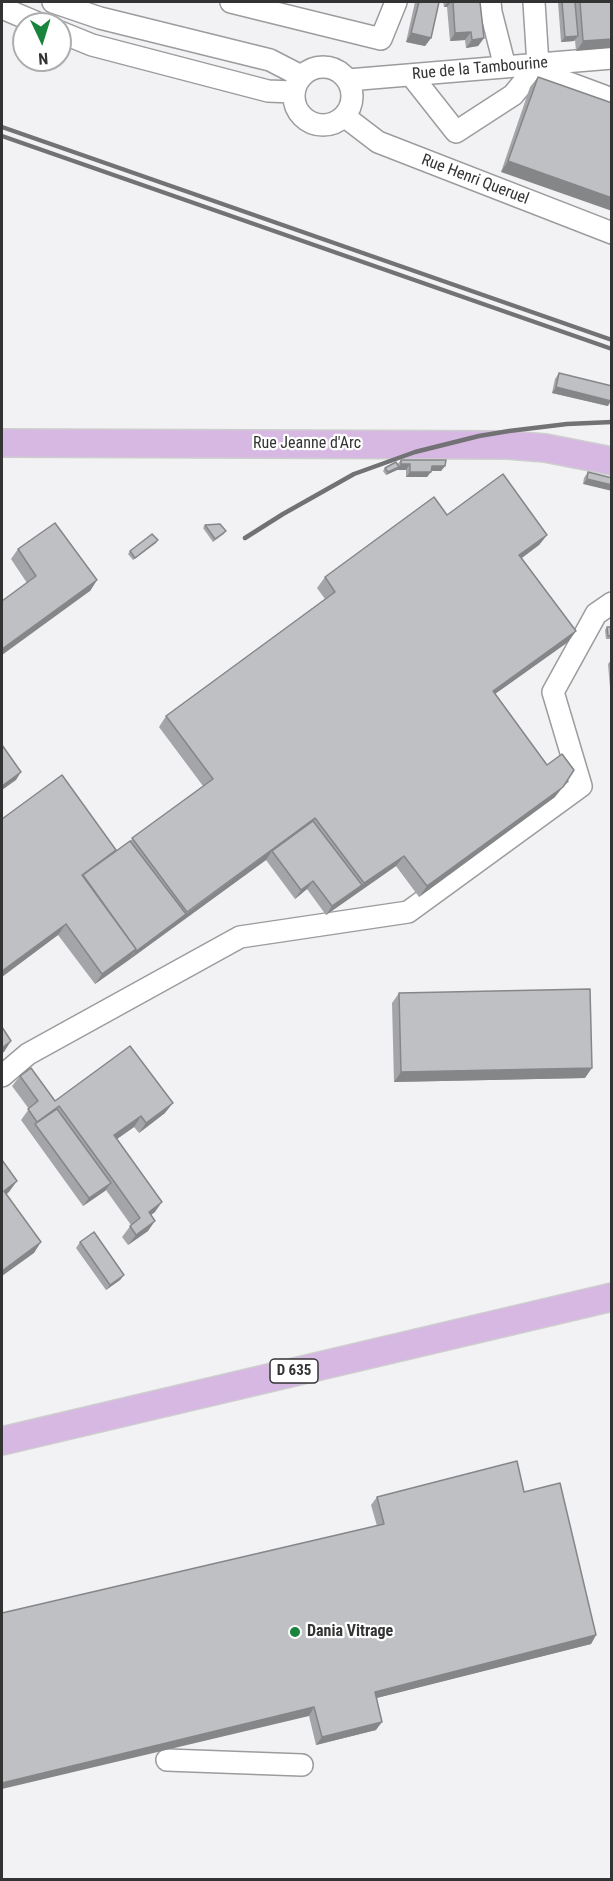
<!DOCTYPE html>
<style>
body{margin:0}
#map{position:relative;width:613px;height:1881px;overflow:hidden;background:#f2f2f5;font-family:"Roboto Condensed",sans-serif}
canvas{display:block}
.frame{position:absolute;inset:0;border:3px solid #333334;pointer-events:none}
.north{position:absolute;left:12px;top:12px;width:60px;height:60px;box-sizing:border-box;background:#fff;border:2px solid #adadae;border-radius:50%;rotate:176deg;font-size:16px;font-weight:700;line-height:24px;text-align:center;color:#333334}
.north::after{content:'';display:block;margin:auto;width:21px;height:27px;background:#19843b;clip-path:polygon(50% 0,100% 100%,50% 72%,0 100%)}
</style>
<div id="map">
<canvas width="613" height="1881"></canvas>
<div class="frame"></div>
<div class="north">N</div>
</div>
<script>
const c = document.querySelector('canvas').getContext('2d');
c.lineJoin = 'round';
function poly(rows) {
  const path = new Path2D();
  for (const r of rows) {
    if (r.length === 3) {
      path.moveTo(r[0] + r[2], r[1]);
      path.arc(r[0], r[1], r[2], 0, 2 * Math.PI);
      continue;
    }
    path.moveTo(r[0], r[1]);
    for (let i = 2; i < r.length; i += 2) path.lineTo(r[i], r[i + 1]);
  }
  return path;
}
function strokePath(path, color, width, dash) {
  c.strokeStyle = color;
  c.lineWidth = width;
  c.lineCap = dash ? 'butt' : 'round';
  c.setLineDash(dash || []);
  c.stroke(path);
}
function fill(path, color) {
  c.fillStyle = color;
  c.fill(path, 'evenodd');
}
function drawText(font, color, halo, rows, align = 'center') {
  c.font = font + ' "Roboto Condensed",sans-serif';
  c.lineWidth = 4.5;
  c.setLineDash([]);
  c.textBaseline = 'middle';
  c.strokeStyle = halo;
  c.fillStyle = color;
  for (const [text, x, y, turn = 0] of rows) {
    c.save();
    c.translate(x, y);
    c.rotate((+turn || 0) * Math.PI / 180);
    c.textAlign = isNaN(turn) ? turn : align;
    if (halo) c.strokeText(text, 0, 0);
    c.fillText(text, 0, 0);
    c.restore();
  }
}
const minor = poly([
 [53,2,100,18,270,60,301,76],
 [231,2,381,39,396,2],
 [490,2,491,12,505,67],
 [534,2,538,65],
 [2,8,40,24],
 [60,32,92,45,268,91,293,92],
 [323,96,29],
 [411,75,456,132,513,95,538,65,561,80,612,99],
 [348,80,612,58],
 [344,116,378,142,612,233],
 [2,1076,28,1054,240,937,408,912,581,786,553,692,596,614,612,603],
 [167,1760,302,1765]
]);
const major = poly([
 [2,443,507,445,545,448,612,461],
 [2,1441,612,1297]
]);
const rail = poly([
 [2,127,612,340],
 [2,136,612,349],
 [245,538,283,514,354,474,415,452,479,436,509,431,567,424,612,422]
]);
const wall = poly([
 [415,2,439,2,431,38,425,46,406,42],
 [443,2,480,2,484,38,478,46,466,48,465,40,450,41,447,7,444,7],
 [558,2,612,2,576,51,575,40,574,41,561,42],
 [538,77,612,103,501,172,530,87],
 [559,373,608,406,552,393,555,379],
 [401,460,445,466,441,471,431,471,427,477,406,477,406,470,397,470,386,475,383,471,385,468,397,465],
 [588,472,612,478,583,484,584,478],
 [447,515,547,535,539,545,522,558,576,631,568,642,495,694,555,797,419,897,396,866,326,915,307,889,295,899,266,860,95,984,58,935,2,976,116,850,115,852,203,786,159,727,166,716,325,599,317,588,325,577],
 [205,525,226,531,224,534,213,542,203,528],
 [156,543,133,560,128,554,130,551],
 [18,549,97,580,90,591,27,583,11,559],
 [607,627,612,627,612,639,606,639,605,630],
 [612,659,612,711,608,664],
 [399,993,585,1078,394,1082,392,1003],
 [20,1076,55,1101,165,1113,139,1133,134,1127,117,1139,155,1212,151,1215,148,1231,128,1245,122,1237,131,1225,106,1190,83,1206,21,1120,29,1109,12,1086],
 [80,1242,124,1275,120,1280,106,1290,76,1248],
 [524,1492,596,1635,591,1644,376,1698,376,1730,316,1745,309,1716,377,1526,371,1505,377,1497]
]);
const shadedWall = poly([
 [448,2,451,2,447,7,444,7],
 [471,32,465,40,450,41,455,33],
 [411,33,431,38,425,46,406,42],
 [578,36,574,41,561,42,565,37],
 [484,38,478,46,466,48,472,40],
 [612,39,612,48,576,51,583,41],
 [508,161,612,198,612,211,501,172],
 [556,387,611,401,608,406,552,393],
 [401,464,410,464,406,470,397,470],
 [432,466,445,466,441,471,428,471],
 [399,467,397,470,386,475,388,472],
 [410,472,431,472,427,477,406,477],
 [587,479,612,485,612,491,583,484],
 [547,535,539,545,512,565,519,555],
 [158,540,156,543,133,560,135,558],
 [97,580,90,591,2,655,2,649],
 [576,631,568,642,485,701,493,691],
 [21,772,16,780,2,790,2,786],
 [563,787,555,797,419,897,427,886],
 [315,818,308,829,272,851,266,860,129,960,135,952],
 [404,856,396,866,326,915,332,906,362,885,364,883],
 [313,881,307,889,295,899,301,890],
 [66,924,58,935,2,977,2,971],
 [136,949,129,960,95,984,102,974],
 [11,1041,4,1052,2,1053,2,1048],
 [592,1068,585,1078,394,1082,401,1072],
 [173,1103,165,1113,139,1133,146,1123],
 [141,1116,134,1127,107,1146,114,1135],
 [17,1181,9,1192,2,1198,4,1191],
 [111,1183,105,1191,83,1206,89,1198],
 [162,1202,155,1212,141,1222,149,1212],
 [155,1221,148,1231,128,1245,136,1235],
 [41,1242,34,1253,2,1276,2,1271],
 [124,1275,120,1280,106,1290,110,1285],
 [596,1635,591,1644,369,1700,375,1692],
 [314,1707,309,1716,2,1789,2,1783],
 [382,1722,376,1730,316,1745,322,1737]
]);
const building = poly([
 [419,2,439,2,431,38,411,33,419,2],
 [453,2,480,2,484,38,472,40,471,32,455,33,453,2],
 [562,2,575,2,578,36,565,37,562,2],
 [580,2,612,2,612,39,583,41,580,2],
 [538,77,612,103,612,198,508,161,538,77],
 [559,373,612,386,611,401,556,387,559,373],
 [401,460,446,460,445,466,432,466,431,472,410,472,410,464,401,464,401,460],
 [396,462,399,467,388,472,385,468,396,462],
 [588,472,612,478,612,485,587,479,588,472],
 [503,474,547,535,519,555,576,631,493,691,547,765,562,754,574,770,563,787,427,886,404,856,364,883,315,818,187,912,132,838,213,779,166,716,335,592,325,577,434,497,447,515,503,474],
 [55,523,97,580,2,649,2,601,36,576,18,549,55,523],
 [220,524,226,531,215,539,205,525,220,524],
 [152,534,158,540,135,558,130,551,152,534],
 [607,627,612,627,612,636,608,636,607,627],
 [2,745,21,772,2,786,2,745],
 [62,775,116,850,82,875,136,949,102,974,66,924,2,971,2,819,62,775],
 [313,821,362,885,332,906,313,881,301,890,272,851,313,821],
 [130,841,186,914,135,952,136,949,83,875,130,841],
 [590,989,592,1068,401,1072,399,993,590,989],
 [2,1027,11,1041,2,1048,2,1027],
 [130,1046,173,1103,146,1123,141,1116,114,1135,162,1202,149,1212,155,1221,136,1235,130,1226,140,1218,113,1180,59,1106,37,1122,28,1109,38,1101,20,1076,31,1068,55,1101,130,1046],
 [57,1109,111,1183,89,1198,35,1124,57,1109],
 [2,1160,17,1181,4,1191,41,1242,2,1271,2,1160],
 [94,1232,124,1275,110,1285,80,1242,94,1232],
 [517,1461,524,1492,560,1483,596,1635,375,1692,382,1722,322,1737,314,1707,2,1783,2,1613,384,1524,377,1497,517,1461]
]);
const markers = [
 [295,1632,6,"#19843b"]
];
const shields = [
 [294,1371,48]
];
const shieldNames = [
 ["D 635",294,1371]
];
const streetNames = [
 ["Rue de la Tambourine",480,69,-5],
 ["Rue Henri Queruel",475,180,21],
 ["Rue Jeanne d'Arc",307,444]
];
const poiNames = [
 ["Dania Vitrage",307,1632]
];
strokePath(minor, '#9c9c9f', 24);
strokePath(major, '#cecece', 30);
strokePath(minor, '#fff', 21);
strokePath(major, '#d6b8e3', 27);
strokePath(rail, '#727274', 4.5);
fill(wall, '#a3a5a8');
fill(shadedWall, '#858688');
fill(building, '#bec0c3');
strokePath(building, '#858688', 1.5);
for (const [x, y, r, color] of markers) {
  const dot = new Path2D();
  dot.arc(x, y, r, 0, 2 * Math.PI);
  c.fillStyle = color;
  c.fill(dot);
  strokePath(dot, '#fff', 2);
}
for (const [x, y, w] of shields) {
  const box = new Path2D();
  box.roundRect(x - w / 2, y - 12, w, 24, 4.5);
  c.fillStyle = '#fff';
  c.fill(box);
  strokePath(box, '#333334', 1.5);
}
drawText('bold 15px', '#333334', null, shieldNames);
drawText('16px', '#333334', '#fff', streetNames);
drawText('bold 16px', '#333334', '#fff', poiNames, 'left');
</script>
